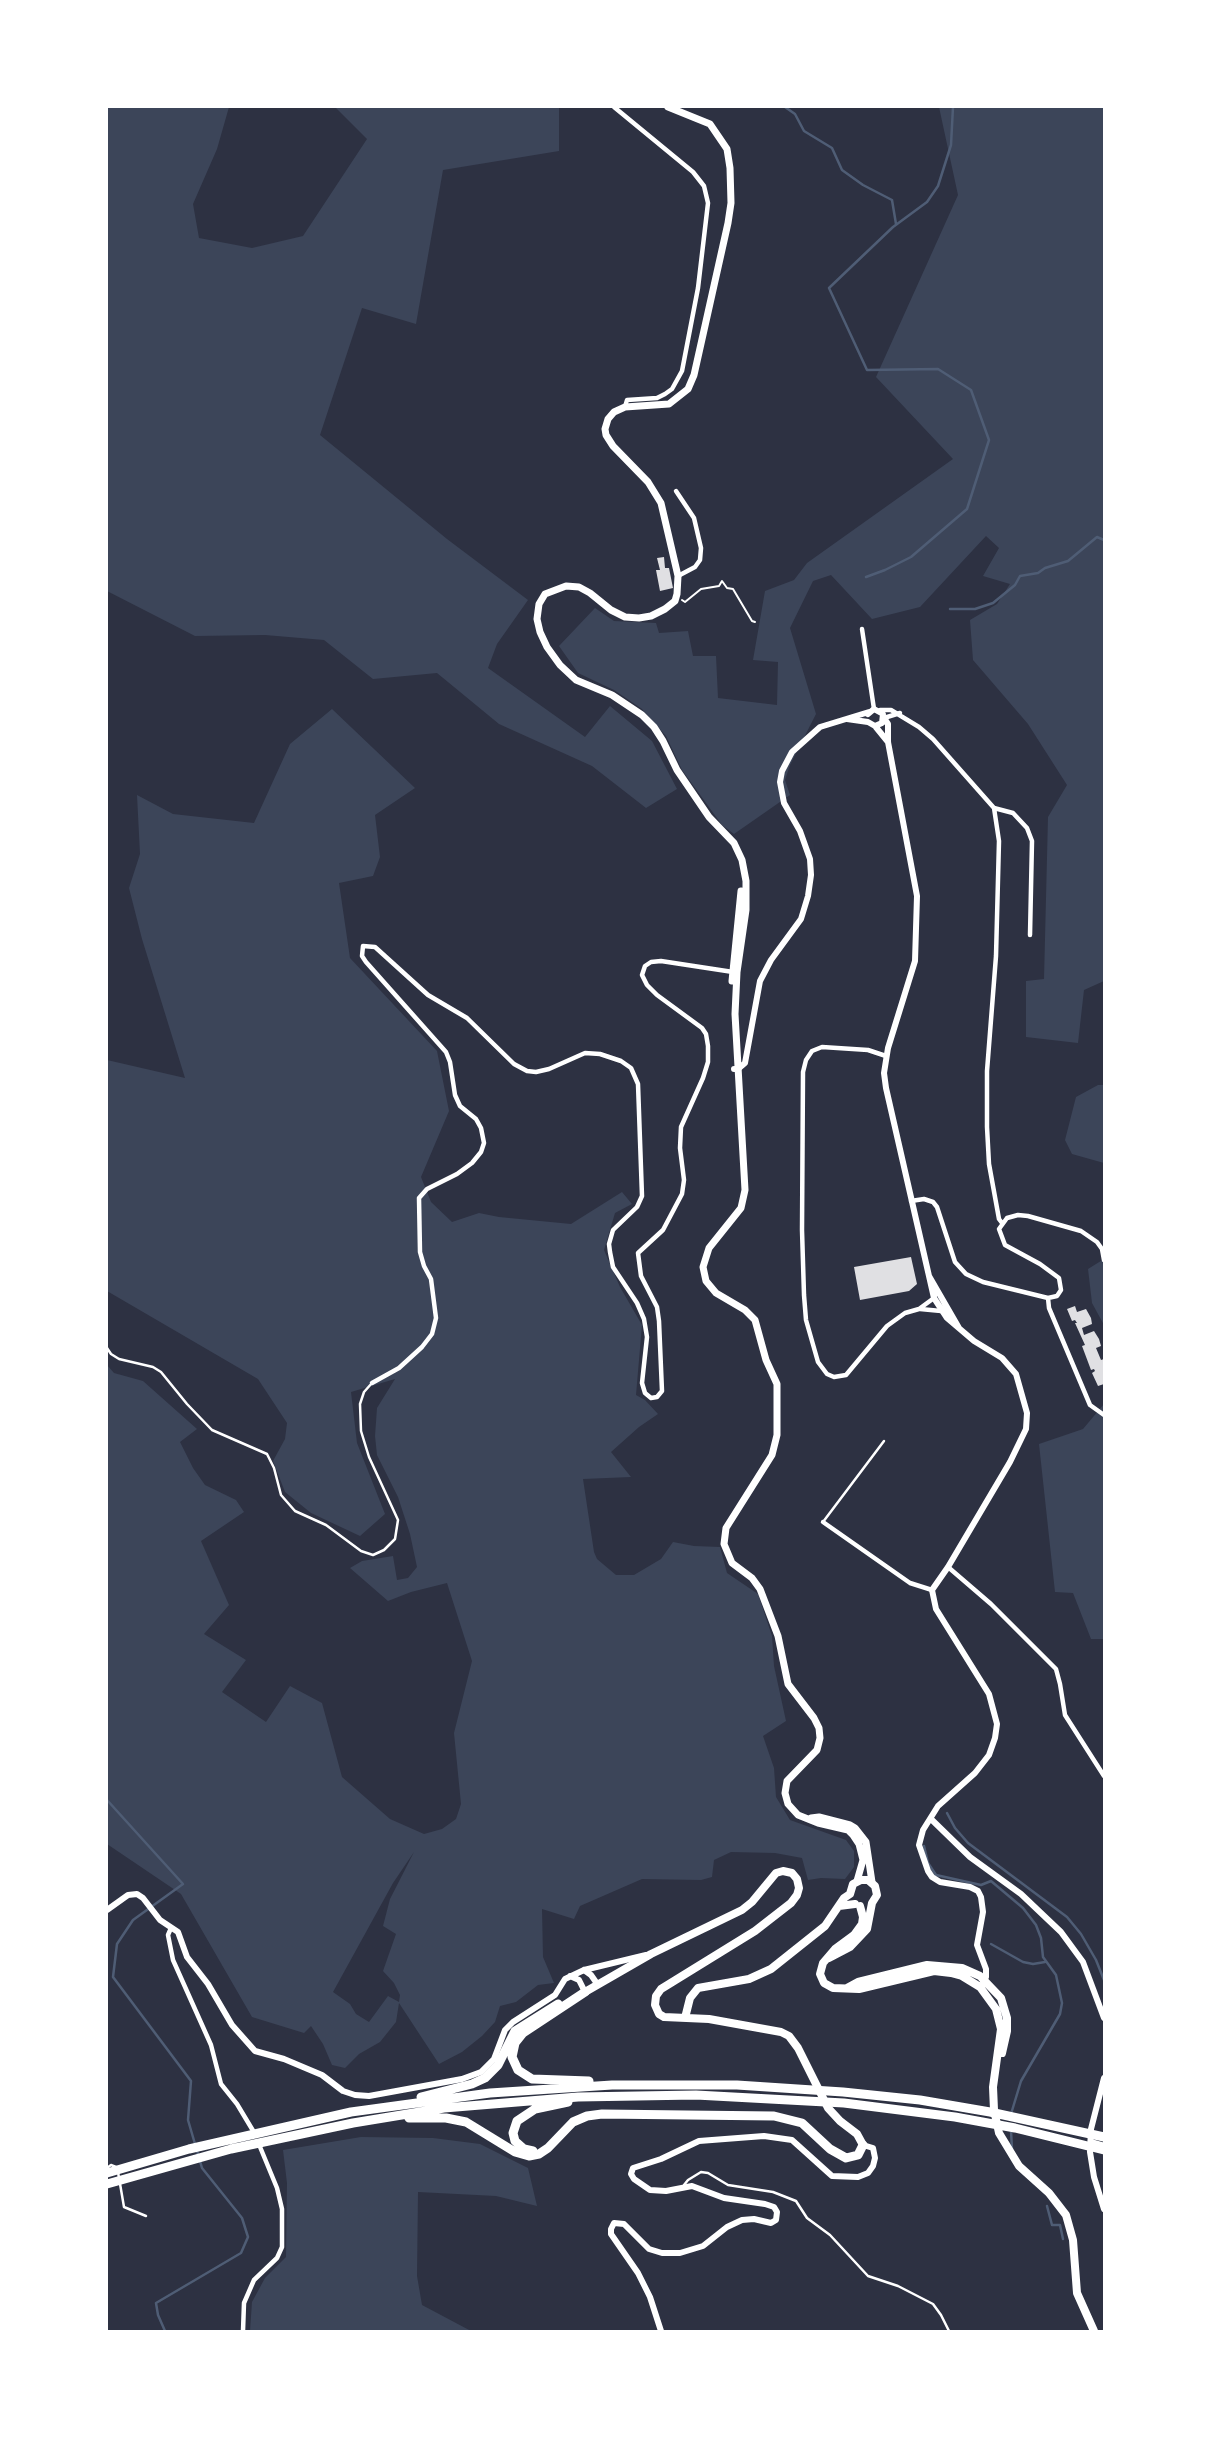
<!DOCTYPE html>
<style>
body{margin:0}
#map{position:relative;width:1211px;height:2438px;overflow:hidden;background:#2d3142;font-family:"Titillium Web",sans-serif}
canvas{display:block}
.frame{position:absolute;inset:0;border:108px solid #fff;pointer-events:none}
</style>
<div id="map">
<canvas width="1211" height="2438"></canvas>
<div class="frame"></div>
</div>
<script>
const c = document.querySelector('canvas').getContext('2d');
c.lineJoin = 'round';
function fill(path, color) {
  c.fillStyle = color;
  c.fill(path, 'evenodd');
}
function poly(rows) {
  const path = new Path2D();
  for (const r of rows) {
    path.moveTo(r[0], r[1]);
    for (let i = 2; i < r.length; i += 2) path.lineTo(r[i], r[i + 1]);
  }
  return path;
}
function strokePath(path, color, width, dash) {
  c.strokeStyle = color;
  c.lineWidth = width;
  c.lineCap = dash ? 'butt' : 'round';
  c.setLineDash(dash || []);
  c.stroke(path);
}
const green = poly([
 [107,107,229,107,217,149,193,204,199,238,252,248,303,236,367,139,335,107,559,107,559,151,443,170,416,324,362,308,320,435,447,539,528,600,497,644,488,668,585,737,610,706,652,741,677,789,646,808,592,766,499,724,437,673,373,679,324,640,265,635,195,636,107,591],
 [939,107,1104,107,1104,981,1084,990,1078,1043,1026,1037,1026,981,1044,979,1048,817,1067,785,1028,724,973,660,970,620,997,604,1010,584,983,576,999,548,986,536,920,607,872,619,831,575,813,581,790,628,816,714,790,765,785,780,790,795,734,834,722,825,682,770,666,736,642,709,614,690,578,673,559,646,595,608,614,621,656,623,659,633,688,631,693,656,716,656,718,698,777,705,778,662,753,660,765,591,794,580,807,563,953,459,876,377,958,195],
 [332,709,415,788,375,815,380,857,373,876,339,883,350,958,437,1051,449,1111,421,1177,431,1202,452,1222,479,1213,499,1217,571,1224,622,1192,632,1204,615,1213,604,1250,620,1287,642,1325,636,1395,645,1400,658,1414,639,1427,611,1452,631,1477,583,1479,594,1552,597,1559,616,1575,634,1575,661,1559,673,1542,694,1546,720,1547,727,1573,758,1594,772,1636,774,1666,786,1721,763,1736,774,1768,776,1797,790,1820,846,1840,854,1851,854,1867,845,1879,821,1878,808,1880,802,1858,775,1853,731,1852,714,1860,712,1877,701,1880,642,1879,580,1906,574,1919,542,1909,543,1957,554,1983,538,1985,516,2002,500,2006,495,2022,482,2036,462,2052,439,2064,399,2003,396,2022,380,2042,359,2054,345,2068,332,2065,323,2044,311,2026,304,2033,252,2017,181,1894,107,1844,107,1365,114,1373,143,1381,197,1429,180,1442,193,1468,205,1485,236,1500,244,1512,201,1541,229,1605,204,1634,246,1660,222,1692,266,1722,290,1686,322,1703,342,1777,390,1819,424,1834,442,1829,456,1819,461,1804,454,1733,472,1661,447,1583,411,1592,388,1601,350,1568,362,1561,393,1556,397,1580,408,1578,417,1567,410,1534,398,1497,377,1455,375,1436,377,1408,395,1379,351,1392,357,1443,385,1514,360,1536,311,1513,285,1492,273,1461,285,1439,287,1423,258,1379,107,1291,107,1060,185,1078,142,939,129,888,140,854,137,795,173,814,254,823,290,744],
 [414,1852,390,1899,383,1926,396,1934,383,1971,394,1983,400,1995,399,2002,388,1996,369,2022,356,2014,350,2004,333,1992,393,1883],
 [1098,1085,1104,1085,1104,1163,1072,1154,1065,1140,1076,1097],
 [1104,1259,1104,1325,1092,1303,1088,1269],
 [1104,1404,1104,1639,1091,1639,1073,1593,1055,1592,1039,1444,1083,1429],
 [361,2137,433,2138,480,2144,528,2168,537,2206,496,2196,418,2192,417,2276,422,2305,471,2331,250,2331,252,2302,265,2278,286,2257,287,2183,283,2150]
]);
const stream = poly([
 [785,107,795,114,804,131,832,148,842,170,863,185,892,200,896,224],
 [866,577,885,570,911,557,967,509,989,440,971,390,938,369,867,370,829,288,893,227,927,202,938,186,951,145,953,107],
 [950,609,975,609,993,603,1015,585,1020,576,1038,573,1045,568,1068,561,1097,537,1104,540],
 [107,1800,183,1884,133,1920,117,1944,113,1977,191,2081,188,2120,202,2168,242,2218,248,2237,241,2253,156,2303,158,2315,165,2331],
 [947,1813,955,1828,968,1843,1067,1917,1081,1934,1096,1960,1104,1980],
 [924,1846,928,1863,936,1875,981,1885,991,1881,1023,1908,1036,1925,1041,1938,1043,1957,1056,1975,1062,2003,1060,2014,1021,2081,1011,2114],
 [991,1944,1023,1962,1033,1964,1045,1962],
 [1011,2131,1012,2149],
 [1047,2206,1052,2225,1060,2225,1063,2239]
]);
const building = poly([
 [664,557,665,568,669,568,673,588,660,591,656,570,660,570,657,558],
 [911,1257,917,1284,909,1291,860,1300,854,1267],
 [1075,1306,1077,1312,1086,1309,1091,1318,1092,1324,1082,1328,1084,1335,1094,1331,1099,1339,1101,1346,1096,1348,1101,1360,1104,1359,1104,1384,1098,1386,1092,1373,1095,1371,1094,1369,1091,1370,1082,1346,1085,1345,1075,1323,1077,1323,1075,1320,1072,1321,1067,1309]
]);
const path = poly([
 [682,600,685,602,701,589,719,586,722,581,727,588,733,589,752,621,755,622]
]);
const service = poly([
 [107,1348,111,1354,119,1359,153,1367,161,1372,187,1404,212,1430,267,1454,274,1468,281,1495,295,1511,326,1525,361,1551,373,1555,384,1550,395,1539,398,1520,369,1457,361,1431,360,1404,364,1392,372,1383],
 [823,1522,884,1441],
 [107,2168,111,2165,116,2167],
 [118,2172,124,2207,146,2216],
 [684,2185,688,2180,701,2172,708,2173,728,2185,773,2192,796,2201,807,2218,830,2235,868,2276,898,2286,933,2304,941,2315,949,2331]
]);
const minor = poly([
 [614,107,693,172,704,186,708,203,698,288,682,371,672,389,665,394,657,398,627,400,625,407],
 [676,491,694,518,701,548,700,560,695,567,678,576],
 [862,629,874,709],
 [880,710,891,710,919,727,933,739,994,808,999,841,996,956,987,1071,987,1127,989,1164,999,1219,1002,1223],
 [884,718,900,713],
 [994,808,1013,813,1027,828,1032,841,1030,935],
 [886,1056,868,1050,822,1047,812,1051,806,1060,803,1072,802,1230,804,1295,806,1320,818,1362,827,1374,834,1377,846,1375,887,1326,905,1313,919,1309,934,1298,935,1295],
 [911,1201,924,1199,933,1202,937,1207,955,1262,966,1274,983,1282,1048,1298],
 [1048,1298,1057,1296,1061,1290,1059,1278,1040,1264,1005,1245,999,1229,1007,1218,1018,1215,1028,1216,1081,1231,1097,1242,1102,1249,1104,1260],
 [1048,1298,1049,1308,1090,1405,1104,1415],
 [920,1309,941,1311],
 [372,1383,399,1368,422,1347,432,1334,436,1318,431,1279,424,1266,420,1252,419,1198,427,1189,457,1174,472,1163,481,1152,484,1143,481,1128,476,1119,460,1106,455,1095,450,1062,446,1052,366,962,362,956,363,946,375,947,428,995,467,1018,514,1064,527,1071,536,1072,549,1069,585,1053,600,1054,621,1061,631,1068,638,1084,642,1196,637,1207,613,1230,609,1244,610,1252,613,1267,637,1303,644,1319,647,1337,642,1383,645,1393,651,1398,657,1397,662,1391,659,1321,657,1307,641,1276,638,1253,663,1230,682,1194,684,1180,680,1148,681,1127,703,1078,708,1062,708,1046,706,1034,702,1028,657,995,647,985,642,975,645,966,651,962,661,961,733,972],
 [823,1522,910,1583,932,1590],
 [948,1567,991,1604,1056,1669,1060,1684,1065,1715,1104,1776],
 [171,1928,168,1935,173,1960,211,2045,221,2084,237,2104,255,2134],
 [1090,2141,1104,2145],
 [243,2331,244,2303,254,2280,277,2258,282,2247,282,2209,277,2188,258,2142]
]);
const tertiary = poly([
 [868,714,874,709,883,714,882,723,875,726],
 [884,718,888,724,888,742,917,896,915,961,888,1048,884,1073,886,1088,929,1276,959,1328],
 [847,719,868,722,875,726,888,742],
 [734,1069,738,1069,745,1063,760,981,771,960,801,919,808,896,811,875,810,859,800,831,784,803,780,782,782,771,792,752,820,727,869,712],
 [929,1276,934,1298,947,1318,974,1341,1002,1358,1016,1374,1027,1413,1026,1429,1010,1462,948,1567,932,1590,936,1609,989,1694,997,1724,995,1738,989,1755,975,1773,938,1806,923,1830,919,1845,928,1871,932,1877,940,1882,970,1887,978,1891,981,1897,983,1912,977,1945,986,1969,986,1977,983,1983],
 [931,1819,970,1857,1021,1894,1061,1932,1083,1962,1104,2018],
 [107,1910,128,1895,137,1894,143,1898,160,1920,178,1932,187,1957,208,1984,232,2025,255,2051,284,2059,322,2075,343,2091,355,2095,369,2096,462,2079,481,2072,494,2059,505,2030,513,2022,555,1995,565,1979,584,1970,646,1955],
 [584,1970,591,1975,598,1985],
 [570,1976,579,1980,585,1992],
 [1104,2078,1091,2129,1090,2152,1094,2177,1104,2209],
 [661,2331,650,2297,638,2273,611,2234,611,2229,614,2223,624,2224,649,2249,662,2253,680,2253,703,2246,727,2227,742,2220,754,2219,771,2223,776,2220,777,2212,774,2207,765,2204,724,2198,692,2186,666,2191,650,2190,634,2179,631,2174,633,2168,661,2159,699,2141,764,2136,792,2140,832,2176,858,2177,868,2173,873,2166,875,2158,873,2148,863,2145]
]);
const secondary = poly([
 [668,107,710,124,727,149,730,168,731,203,728,223,694,375,688,389,669,404,625,407,614,412,608,419,605,429,606,435,613,446,648,482,661,503,678,576,677,594,675,601,665,609,651,616,639,618,625,617,611,610,590,593,579,587,566,586,545,594,539,604,537,619,540,632,547,647,560,665,576,680,612,695,642,715,654,727,663,741,677,770,709,817,734,843,742,860,746,881,746,910,737,972,735,1014,745,1190,741,1208,709,1248,703,1267,706,1281,716,1293,745,1310,755,1320,766,1360,777,1384,777,1435,772,1455,726,1528,724,1544,732,1563,752,1578,760,1589,778,1636,788,1684,814,1718,819,1728,820,1738,817,1750,787,1781,785,1793,788,1804,798,1815,818,1823,848,1830,853,1835,859,1844,863,1860,857,1881],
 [732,981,741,891],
 [811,1818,819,1817,850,1825,855,1828,866,1842,872,1882]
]);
const primary = poly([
 [839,1906,855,1904],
 [860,1906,863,1917,862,1924,854,1935,835,1949,823,1963,820,1974,824,1983,833,1988,859,1989,934,1971,951,1973,962,1976,980,1987,996,2009,1001,2029,993,2087,994,2110,999,2133,1019,2166,1049,2193,1066,2215,1073,2240,1077,2293,1094,2331],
 [847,1988,858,1982,927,1965,962,1968,980,1976,1001,1998,1007,2018,1007,2031,1002,2053],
 [585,1992,651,1954,742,1910,752,1902,776,1873,783,1871,792,1873,797,1879,799,1888,797,1895,791,1903,755,1931,661,1989,656,1996,655,2005,659,2014,664,2017,709,2019,781,2032,789,2036,798,2048,828,2108,840,2121,857,2134,863,2145],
 [685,2018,690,1998,698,1988,749,1979,771,1969,825,1926,844,1898,850,1894,853,1884,861,1880,868,1880,875,1886,877,1895,872,1903,867,1929,850,1947,829,1958]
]);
const motorway = poly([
 [585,1992,523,2033,515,2043,512,2057,518,2070,532,2079,589,2081],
 [421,2097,472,2084,485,2078,498,2065,515,2031,558,2004],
 [409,2118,446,2118,466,2122,515,2152,529,2156,539,2154,548,2148,573,2122,587,2116,602,2114,774,2116,802,2123,830,2149,846,2158,858,2155,863,2145],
 [533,2151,524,2149,515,2141,513,2133,517,2121,535,2109,568,2102],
 [107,2173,189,2149,351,2112,490,2093,612,2085,737,2085,843,2092,920,2100,990,2112,1104,2137],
 [107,2184,231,2149,353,2123,444,2108,578,2097,696,2095,844,2103,955,2117,1015,2128,1104,2150]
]);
fill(green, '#3c4559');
strokePath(stream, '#4f5d75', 2.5);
fill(building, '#e0e0e3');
strokePath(path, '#fff', 2);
strokePath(service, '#fff', 2.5);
strokePath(minor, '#fff', 4.5);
strokePath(tertiary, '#fff', 6);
strokePath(secondary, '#fff', 7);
strokePath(primary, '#fff', 8);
strokePath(motorway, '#fff', 9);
</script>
